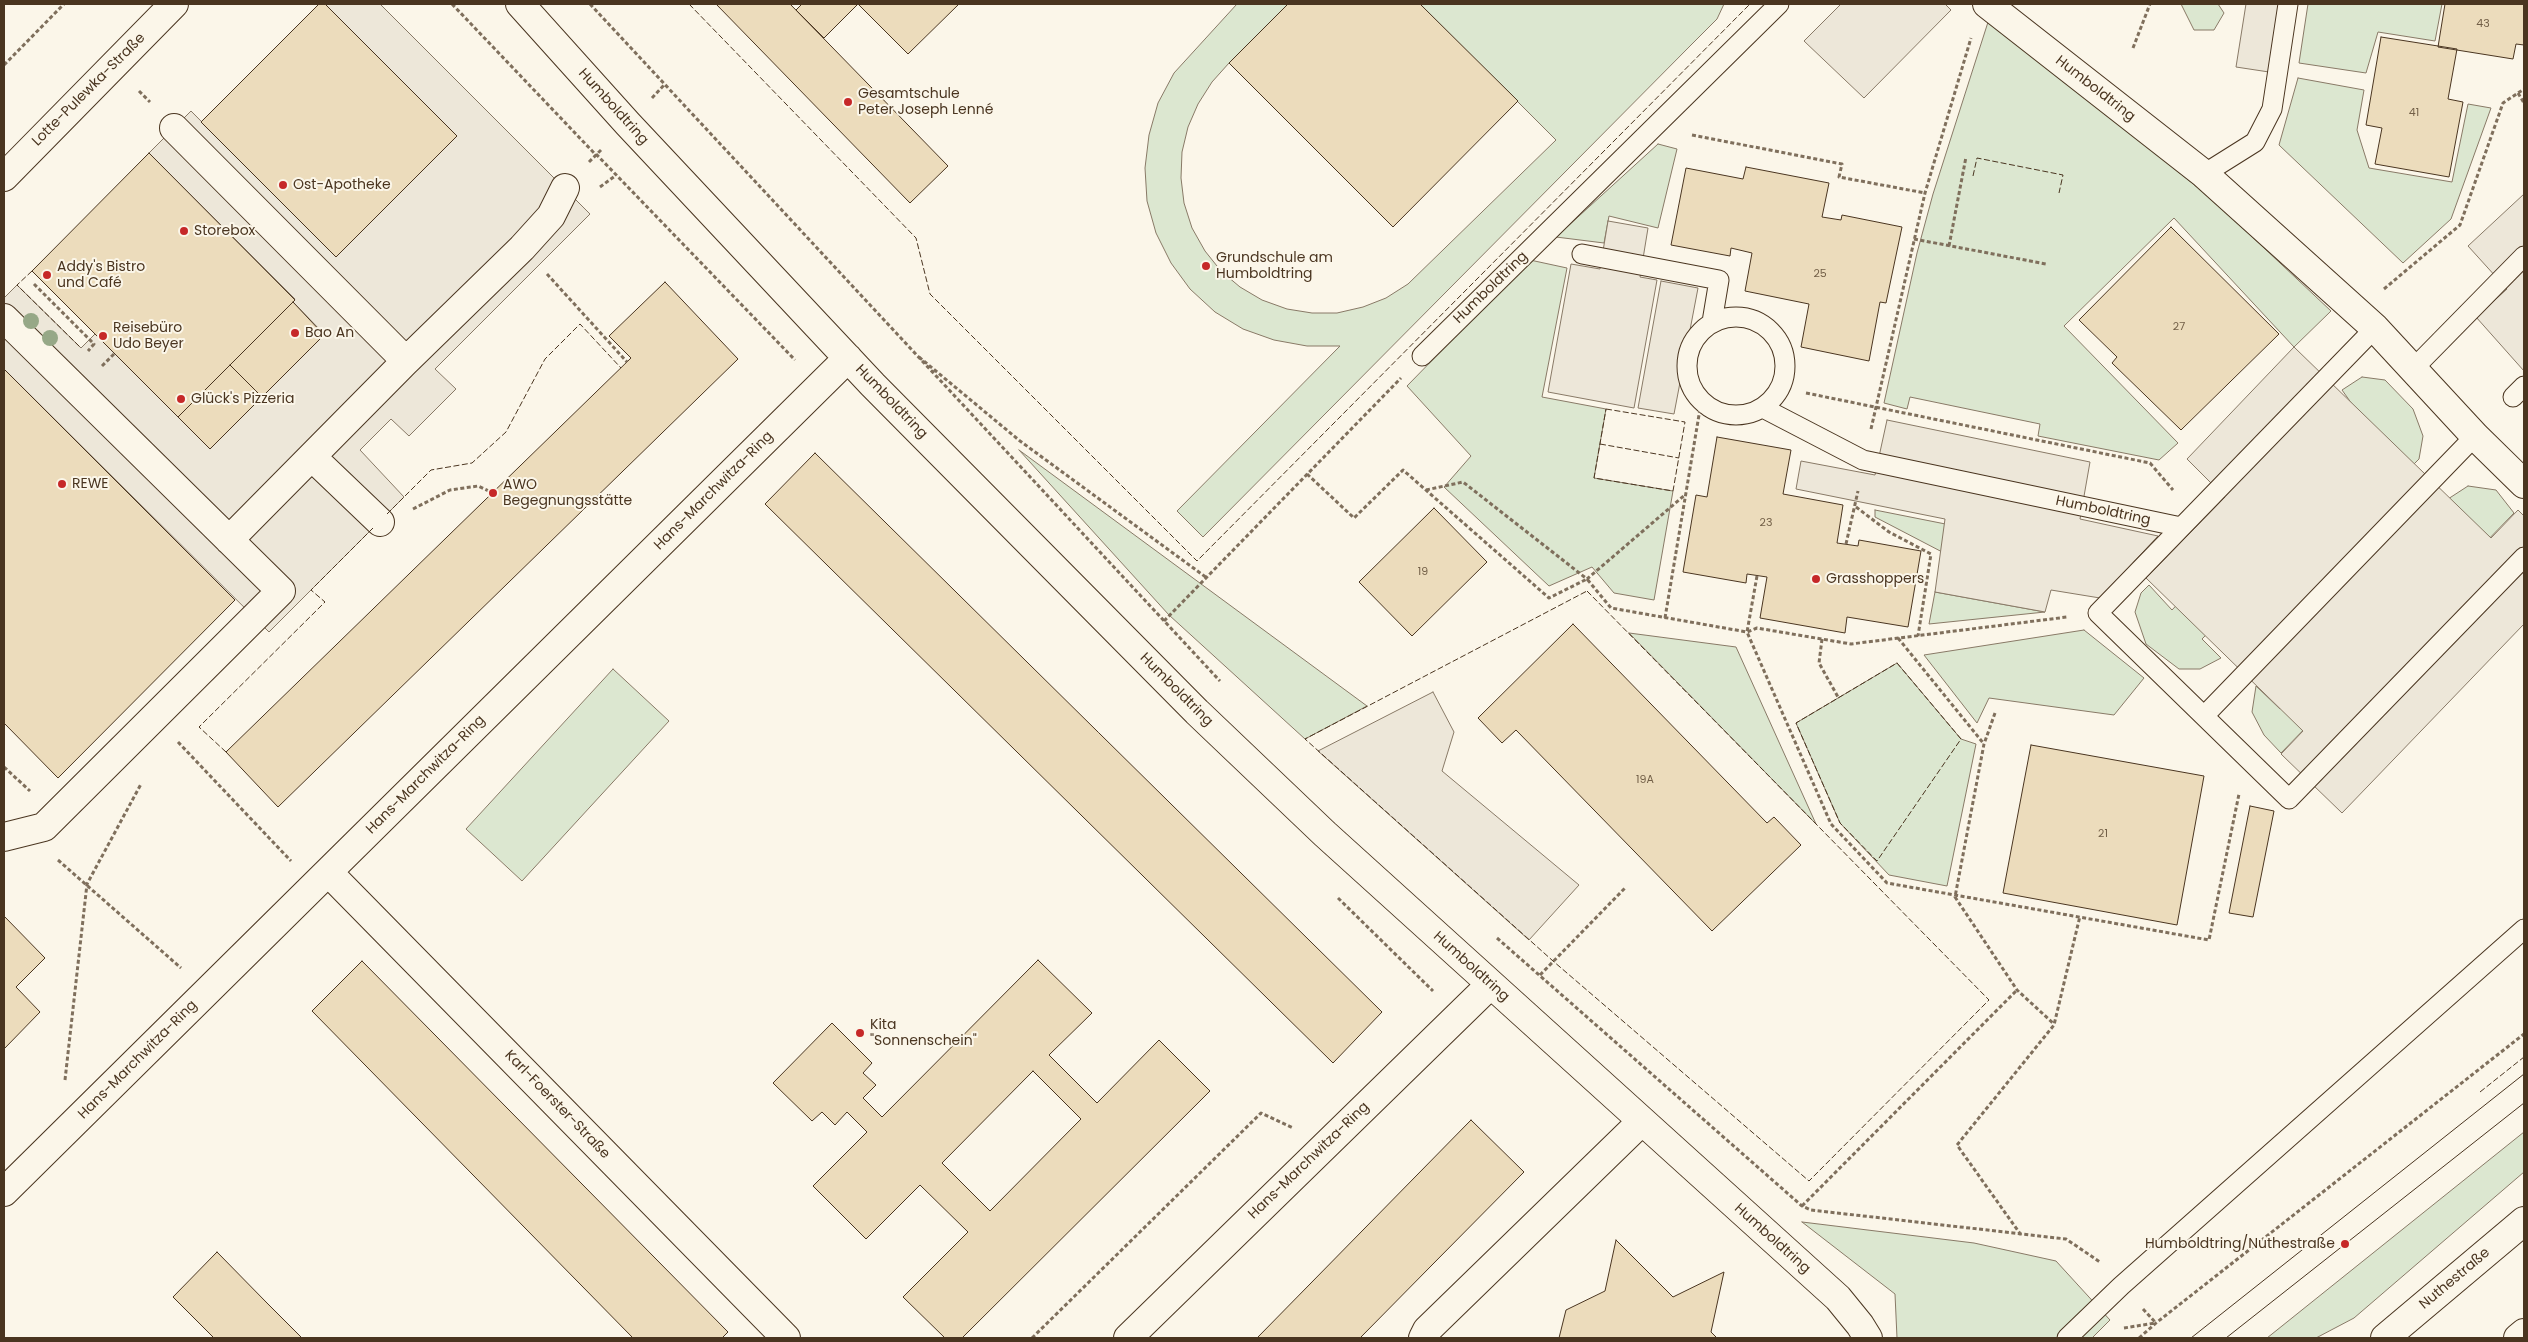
<!DOCTYPE html>
<meta charset="utf-8">
<style>
body{margin:0}
#map{position:relative;width:2528px;height:1342px;overflow:hidden;background:#fbf6e9;font-family:Poppins,sans-serif}
canvas{display:block}
.frame{position:absolute;inset:0;border:5px solid #4a3520;pointer-events:none}
</style>
<div id="map">
<canvas width="2528" height="1342"></canvas>
<div class="frame"></div>
</div>
<script>
const c = document.querySelector('canvas').getContext('2d');
c.lineJoin = 'round';
function fill(path, color) {
  c.fillStyle = color;
  c.fill(path, 'evenodd');
}
function poly(rows) {
  const path = new Path2D();
  for (const r of rows) {
    if (r.length === 3) {
      path.moveTo(r[0] + r[2], r[1]);
      path.arc(r[0], r[1], r[2], 0, 2 * Math.PI);
      continue;
    }
    path.moveTo(r[0], r[1]);
    for (let i = 2; i < r.length; i += 2) path.lineTo(r[i], r[i + 1]);
  }
  return path;
}
function strokePath(path, color, width, dash) {
  c.strokeStyle = color;
  c.lineWidth = width;
  c.lineCap = dash ? 'butt' : 'round';
  c.setLineDash(dash || []);
  c.stroke(path);
}
function drawText(font, color, halo, rows, align = 'center') {
  c.font = font + ' Poppins,sans-serif';
  c.lineWidth = 4;
  c.setLineDash([]);
  c.textBaseline = 'middle';
  c.strokeStyle = halo;
  c.fillStyle = color;
  for (const [text, x, y, turn = 0] of rows) {
    c.save();
    c.translate(x, y);
    c.rotate((+turn || 0) * Math.PI / 180);
    c.textAlign = isNaN(turn) ? turn : align;
    if (halo) c.strokeText(text, 0, 0);
    c.fillText(text, 0, 0);
    c.restore();
  }
}
const green = poly([
 [1237,4,1288,4,1229,63,1212,82,1198,104,1188,127,1182,152,1181,178,1184,203,1192,228,1205,251,1221,271,1240,287,1262,300,1287,309,1312,313,1337,313,1363,307,1386,298,1408,284,1556,140,1420,4,1724,4,1717,19,1691,45,1203,537,1177,511,1340,346,1307,346,1274,340,1243,329,1215,312,1190,289,1171,263,1156,233,1147,201,1145,168,1149,135,1158,103,1174,73,1237,4],
 [2181,4,2218,4,2224,13,2214,30,2194,30,2181,4],
 [2308,4,2442,4,2435,41,2378,32,2366,73,2299,63,2308,4],
 [1989,19,2212,199,2331,311,2294,347,2174,218,2064,326,2178,443,2159,460,2038,436,2040,424,1910,397,1907,409,1884,403,1917,253,1933,194,1989,19],
 [2298,78,2364,90,2357,130,2369,168,2452,182,2468,104,2491,108,2451,219,2403,263,2279,145,2298,78],
 [1658,144,1677,149,1658,228,1609,216,1604,243,1556,237,1658,144],
 [1530,260,1567,268,1542,397,1606,409,1594,478,1673,491,1654,600,1614,593,1592,567,1549,586,1444,487,1471,456,1407,386,1530,260],
 [2362,377,2385,380,2413,409,2423,436,2419,459,2414,464,2392,445,2202,639,2221,658,2200,669,2179,669,2146,644,2135,612,2141,593,2149,585,2172,610,2357,411,2342,390,2362,377],
 [1019,450,1367,706,1305,739,1169,615,1019,450],
 [2468,486,2496,490,2514,513,2281,753,2264,735,2252,712,2256,686,2280,709,2466,518,2448,499,2468,486],
 [1875,510,2036,542,1946,554,1875,517,1875,510],
 [1935,592,2045,612,1929,624,1935,592],
 [2084,630,2144,678,2114,715,1989,698,1977,723,1924,655,2084,630],
 [1629,633,1736,647,1816,824,1629,633],
 [1897,663,1961,739,1976,744,1947,886,1889,875,1840,823,1796,723,1897,663],
 [613,669,669,721,522,881,466,829,613,669],
 [2524,1132,2524,1172,2354,1318,2316,1338,2267,1338,2524,1132],
 [1802,1222,1974,1243,2056,1261,2110,1320,2092,1338,1897,1338,1895,1294,1802,1222]
]);
const parking = poly([
 [325,4,380,4,590,214,435,369,456,389,409,436,391,419,360,450,404,497,269,632,4,369,4,298,17,285,81,348,95,334,210,449,324,334,293,302,295,299,149,153,191,111,336,257,457,136,325,4],
 [1841,4,1945,4,1951,10,1864,98,1804,41,1841,4],
 [2246,4,2280,4,2269,72,2236,67,2246,4],
 [2524,194,2524,371,2476,317,2507,289,2468,246,2524,194],
 [1608,221,1648,228,1640,277,1657,280,1634,408,1548,392,1571,264,1600,269,1608,221],
 [1661,281,1698,288,1674,414,1638,408,1661,281],
 [2294,347,2491,538,2518,510,2524,516,2524,624,2342,813,2281,754,2303,731,2146,578,2225,497,2187,459,2294,347],
 [1887,420,2090,462,2080,519,2158,536,2100,598,2051,590,2045,612,1935,592,1945,519,1796,489,1801,461,1875,475,1887,420],
 [1433,692,1454,732,1442,771,1579,885,1529,940,1318,751,1433,692]
]);
const building = poly([
 [319,4,325,4,457,136,336,257,201,122,319,4],
 [716,4,790,4,948,166,910,203,716,4],
 [802,4,858,4,824,38,796,10,802,4],
 [858,4,959,4,908,54,858,4],
 [1288,4,1420,4,1518,101,1393,227,1229,63,1288,4],
 [2445,4,2524,4,2524,45,2516,44,2513,59,2438,47,2445,4],
 [2381,37,2457,49,2448,99,2463,102,2449,177,2375,164,2382,128,2366,125,2381,37],
 [149,153,295,300,178,417,32,271,149,153],
 [1746,167,1829,183,1822,217,1841,220,1842,215,1902,227,1886,303,1880,302,1869,361,1801,347,1809,304,1745,291,1752,253,1731,248,1730,256,1671,245,1686,168,1743,179,1746,167],
 [2171,227,2279,334,2181,430,2112,363,2117,357,2079,320,2171,227],
 [665,282,738,359,278,807,226,752,631,358,609,336,665,282],
 [293,302,324,335,262,397,230,365,293,302],
 [230,365,262,397,210,449,178,417,230,365],
 [4,369,235,600,58,778,4,723,4,369],
 [1717,437,1791,450,1783,494,1843,505,1837,543,1858,546,1859,540,1921,551,1908,627,1847,617,1845,633,1760,618,1767,577,1747,574,1746,583,1683,572,1696,495,1707,497,1717,437],
 [815,453,1382,1012,1333,1063,765,504,815,453],
 [1434,508,1487,562,1412,636,1359,582,1434,508],
 [1573,624,1767,823,1774,817,1801,845,1712,931,1516,730,1502,743,1478,718,1573,624],
 [2031,745,2204,776,2177,925,2003,893,2031,745],
 [2250,806,2274,811,2253,917,2229,913,2250,806],
 [4,916,45,958,16,987,40,1012,4,1049,4,916],
 [1038,960,1092,1013,1049,1055,1097,1103,1159,1040,1210,1091,962,1338,945,1338,903,1297,968,1232,920,1185,866,1239,813,1186,867,1132,847,1112,835,1125,822,1112,812,1121,773,1083,832,1023,872,1063,863,1073,876,1085,863,1098,882,1117,1038,960],
 [1033,1071,1081,1119,990,1211,942,1163,1033,1071],
 [362,961,728,1332,722,1338,633,1338,312,1011,362,961],
 [1471,1120,1524,1172,1432,1265,1360,1338,1257,1338,1471,1120],
 [1616,1240,1673,1297,1724,1272,1711,1332,1717,1338,1559,1338,1566,1310,1605,1291,1616,1240],
 [217,1252,267,1303,302,1338,214,1338,173,1297,217,1252]
]);
const path = poly([
 [452,4,596,155],
 [590,4,1220,681],
 [2133,48,2150,4],
 [4,65,64,4],
 [139,91,150,102],
 [2518,93,2524,103],
 [652,98,665,84],
 [1692,135,1842,164,1839,177,1925,193],
 [596,154,795,360],
 [589,162,602,149],
 [600,187,615,176],
 [1914,239,2046,264],
 [1949,246,1966,157],
 [547,274,627,362],
 [34,284,94,344,88,351],
 [2384,289,2460,225,2503,103,2524,89],
 [919,357,1020,441,1207,578],
 [102,366,114,354],
 [1806,393,2150,463,2173,490],
 [1871,429,1925,193,1971,38],
 [1307,474,1354,518,1403,470,1549,598,1587,579,1611,608,1747,632,1757,628,1851,644,2067,617],
 [1426,490,1463,482,1587,579,1686,494],
 [1856,507,1889,532,1931,554,1918,636],
 [413,509,450,490,478,486,493,493],
 [1846,544,1858,491],
 [1757,576,1747,632,1831,824,1887,883,2209,940,2239,794],
 [1665,618,1701,403],
 [1164,621,1401,378],
 [1898,638,1984,744],
 [1822,639,1819,663,1838,697],
 [1995,713,1984,744,1955,897,2017,990,2054,1024],
 [178,742,291,861],
 [4,767,30,791],
 [58,860,181,968],
 [1338,898,1433,991],
 [1497,938,1802,1206,1811,1210,2066,1239,2100,1262],
 [1540,975,1625,888],
 [65,1080,87,884,141,784],
 [1802,1206,2017,990],
 [2021,1235,1957,1145,2054,1025,2080,916],
 [2143,1309,2156,1323],
 [2124,1328,2155,1323],
 [1032,1338,1261,1113,1293,1128],
 [2139,1338,2156,1323,2524,1034]
]);
const service = poly([
 [2204,174,2255,142,2272,109,2288,4],
 [1582,254,1719,280,1712,322],
 [1736,366,49],
 [2375,328,2098,613,2289,799,2524,557],
 [1422,356,1779,4],
 [2414,368,2524,256],
 [2513,397,2524,386],
 [1763,408,1863,460,2181,527],
 [2204,716,2475,436],
 [2067,1338,2121,1286,2524,929]
]);
const pedestrian = poly([
 [174,128,406,361,522,248,551,216,565,188],
 [4,318,281,591,44,827,4,837],
 [312,457,380,522],
 [229,540,406,361]
]);
const minor = poly([
 [520,4,628,124,873,385,1197,712,1325,834,1838,1298,1860,1325,1868,1338],
 [1987,4,2204,174,2375,328,2475,436,2524,484],
 [4,177,174,4],
 [328,872,786,1338],
 [4,1192,848,358],
 [1128,1338,1490,985],
 [1423,1338,1427,1330,1641,1122]
]);
const trunk = poly([
 [2385,1338,2524,1221],
 [2518,1338,2524,1333]
]);
const tram = poly([
 [2191,1338,2524,1074],
 [2226,1338,2524,1103]
]);
const fence = poly([
 [689,4,916,238,930,294,1197,561,1750,4],
 [1973,176,1977,158,2063,175,2059,193],
 [32,271,17,285,81,348],
 [1606,409,1685,422,1673,491,1594,478,1606,409],
 [1600,444,1679,458],
 [387,514,431,470,472,463,506,432,545,359,580,324,621,368],
 [1587,591,1989,1000,1809,1181,1553,961,1305,739,1587,591],
 [1897,663,1961,739,1877,861,1840,823,1796,723,1897,663],
 [226,752,199,727,325,602,311,590,373,528],
 [2480,1092,2524,1057]
]);
const trees = [
 [31,321],
 [50,338]
];
const markers = [
 [848,102,5,"#c62828"],
 [283,185,5,"#c62828"],
 [184,231,5,"#c62828"],
 [1206,266,5,"#c62828"],
 [47,275,5,"#c62828"],
 [295,333,5,"#c62828"],
 [103,336,5,"#c62828"],
 [181,399,5,"#c62828"],
 [62,484,5,"#c62828"],
 [493,493,5,"#c62828"],
 [1816,579,5,"#c62828"],
 [860,1033,5,"#c62828"],
 [2345,1244,5,"#c62828"]
];
const numberNames = [
 ["43",2483,24],
 ["41",2414,113],
 ["25",1820,274],
 ["27",2179,327],
 ["23",1766,523],
 ["19",1423,572],
 ["19A",1645,780],
 ["21",2103,834]
];
const streetNames = [
 ["Humboldtring",2095,89,38],
 ["Lotte-Pulewka-Straße",89,90,-45],
 ["Humboldtring",613,107,48],
 ["Humboldtring",1491,288,-44],
 ["Humboldtring",891,402,46],
 ["Hans-Marchwitza-Ring",714,491,-45],
 ["Humboldtring",2103,511,12],
 ["Humboldtring",1176,690,45],
 ["Hans-Marchwitza-Ring",426,775,-45],
 ["Humboldtring",1471,967,42],
 ["Hans-Marchwitza-Ring",138,1060,-45],
 ["Karl-Foerster-Straße",557,1105,46],
 ["Hans-Marchwitza-Ring",1309,1161,-44],
 ["Humboldtring",1772,1239,42],
 ["Nuthestraße",2455,1279,-40]
];
const poiNames = [
 ["Gesamtschule",858,94],
 ["Peter Joseph Lenné",858,110],
 ["Ost-Apotheke",293,185],
 ["Storebox",194,231],
 ["Grundschule am",1216,258],
 ["Humboldtring",1216,274],
 ["Addy's Bistro",57,267],
 ["und Café",57,283],
 ["Reisebüro",113,328],
 ["Udo Beyer",113,344],
 ["Bao An",305,333],
 ["Glück's Pizzeria",191,399],
 ["REWE",72,484],
 ["AWO",503,485],
 ["Begegnungsstätte",503,501],
 ["Grasshoppers",1826,579],
 ["Kita",870,1025],
 ["\"Sonnenschein\"",870,1041],
 ["Humboldtring/Nuthestraße",2335,1244,"right"]
];
fill(green, '#dce7d0');
strokePath(green, '#887966', 1);
fill(parking, '#ede7d9');
strokePath(parking, '#887966', 1);
fill(building, '#ecdcbc');
strokePath(building, '#4a3520', 1);
strokePath(service, '#4a3520', 21);
strokePath(pedestrian, '#4a3520', 30);
strokePath(minor, '#4a3520', 30);
strokePath(trunk, '#4a3520', 30);
strokePath(path, '#7f6f5c', 3, [4, 2.5]);
strokePath(service, '#fbf6e9', 19);
strokePath(pedestrian, '#fbf6e9', 28);
strokePath(minor, '#fbf6e9', 28);
strokePath(trunk, '#fbf6e9', 28);
strokePath(tram, '#4a3520', 1);
strokePath(fence, '#4a3520', 1, [6, 2.5]);
c.fillStyle = '#96a887';
for (const [x, y] of trees) {
  c.beginPath();
  c.arc(x, y, 8, 0, 2 * Math.PI);
  c.fill();
}
for (const [x, y, r, color] of markers) {
  const dot = new Path2D();
  dot.arc(x, y, r, 0, 2 * Math.PI);
  c.fillStyle = color;
  c.fill(dot);
  strokePath(dot, '#fbf6e9', 2);
}
drawText('11px', '#725f47', null, numberNames);
drawText('14px', '#4a3520', '#fbf6e9', streetNames);
drawText('14px', '#4a3520', '#fbf6e9', poiNames, 'left');
</script>
